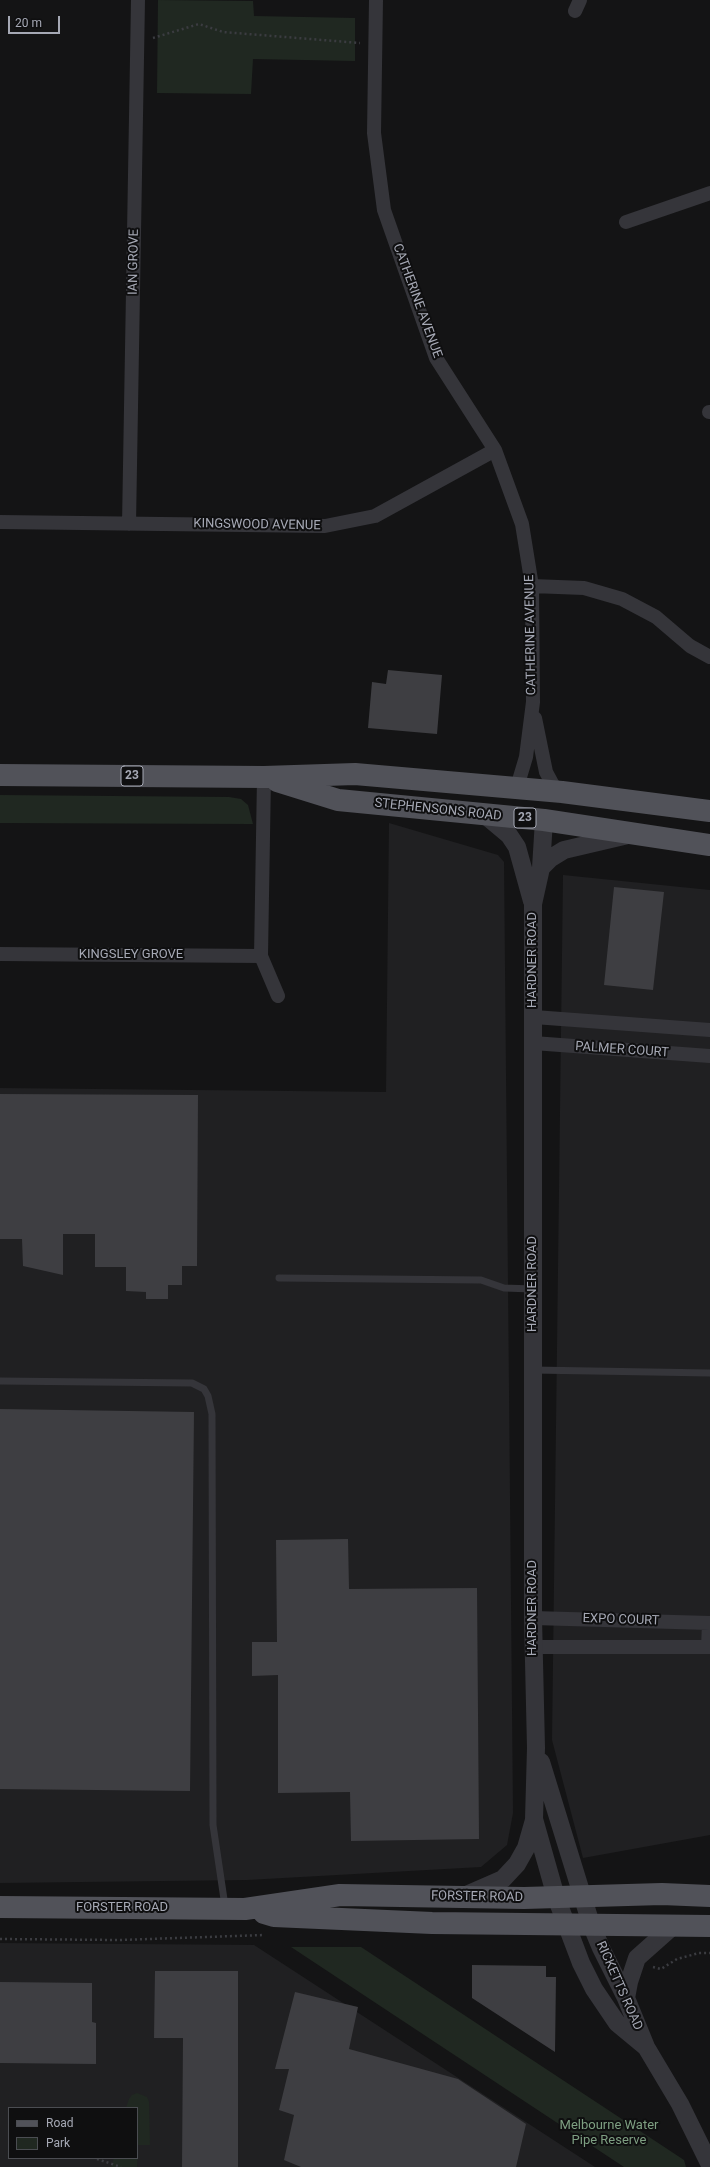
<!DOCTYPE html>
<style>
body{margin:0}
#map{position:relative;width:710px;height:2167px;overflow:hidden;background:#141415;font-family:Roboto,sans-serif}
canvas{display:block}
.legend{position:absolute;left:8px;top:2107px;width:130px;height:52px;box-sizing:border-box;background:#0f0f10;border:1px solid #4b4d52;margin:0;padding:5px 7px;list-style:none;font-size:12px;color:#a6a9b5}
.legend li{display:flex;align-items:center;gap:8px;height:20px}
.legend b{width:20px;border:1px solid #4b4d52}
.scale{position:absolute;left:8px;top:16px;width:52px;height:18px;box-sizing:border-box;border:2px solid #a6a9b5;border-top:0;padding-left:5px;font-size:12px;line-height:14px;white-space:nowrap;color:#a6a9b5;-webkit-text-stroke:3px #0f0f10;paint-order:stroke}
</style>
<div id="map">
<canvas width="710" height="2167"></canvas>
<ul class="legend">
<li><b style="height:5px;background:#515259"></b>Road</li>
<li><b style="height:11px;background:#202821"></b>Park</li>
</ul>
<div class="scale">20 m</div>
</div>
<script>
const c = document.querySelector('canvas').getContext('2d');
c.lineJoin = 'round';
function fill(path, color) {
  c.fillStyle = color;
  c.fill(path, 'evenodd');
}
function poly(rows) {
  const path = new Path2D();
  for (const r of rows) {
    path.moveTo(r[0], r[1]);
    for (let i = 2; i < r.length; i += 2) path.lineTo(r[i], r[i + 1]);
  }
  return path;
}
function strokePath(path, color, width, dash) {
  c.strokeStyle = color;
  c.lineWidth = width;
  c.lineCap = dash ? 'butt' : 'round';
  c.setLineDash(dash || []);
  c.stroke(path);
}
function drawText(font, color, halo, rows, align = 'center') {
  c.font = font + ' Roboto,sans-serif';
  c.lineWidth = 4;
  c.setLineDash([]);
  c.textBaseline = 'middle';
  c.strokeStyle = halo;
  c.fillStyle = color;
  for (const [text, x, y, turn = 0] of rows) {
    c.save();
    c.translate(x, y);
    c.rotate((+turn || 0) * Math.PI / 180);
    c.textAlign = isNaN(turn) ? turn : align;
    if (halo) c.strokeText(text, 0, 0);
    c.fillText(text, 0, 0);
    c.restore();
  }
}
const built = poly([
 [389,823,498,855,504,862,513,1813,507,1845,481,1867,247,1880,0,1883,0,1088,386,1092],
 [563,875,710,890,710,1835,583,1858,552,1740],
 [0,1943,254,1945,595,2167,0,2167],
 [9,2108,137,2108,137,2158,9,2158]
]);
const green = poly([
 [158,0,253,1,254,16,355,18,355,61,253,59,251,94,157,93],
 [0,795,229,797,241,799,248,805,253,824,0,823],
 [291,1947,361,1947,684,2160,686,2167,624,2167],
 [137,2093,147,2097,149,2102,150,2145,138,2145,137,2167,111,2167,114,2158,137,2158,137,2108,126,2108,129,2099,132,2095]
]);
const building = poly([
 [388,670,442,675,437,734,368,728,372,682,386,684],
 [614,887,664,892,653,990,604,985],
 [0,1094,198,1095,197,1266,182,1266,182,1285,168,1285,168,1299,146,1299,146,1292,126,1291,126,1267,95,1267,95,1234,63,1234,63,1275,23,1266,22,1239,0,1239],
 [0,1409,194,1412,190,1791,0,1789],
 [348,1539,349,1589,477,1588,479,1839,351,1841,350,1792,278,1793,278,1675,252,1676,252,1642,277,1642,276,1540],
 [472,1965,546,1966,546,1977,556,1977,555,2052,472,1998],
 [155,1971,238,1971,238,2167,182,2167,183,2038,154,2038],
 [0,1982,92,1983,92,2022,96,2023,96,2064,0,2063],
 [295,1992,358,2007,349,2049,458,2079,526,2124,516,2167,301,2167,284,2160,294,2115,279,2110,289,2069,275,2069]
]);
const path = poly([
 [153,38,199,24,223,32,360,43],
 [0,1939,120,1940,264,1935],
 [653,1967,661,1969,677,1959,699,1953,710,1953],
 [97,2159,121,2167]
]);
const service = poly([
 [279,1278,481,1280,504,1288,533,1289],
 [533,1370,710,1373],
 [0,1381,192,1383,204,1389,208,1396,212,1414,213,1825,225,1906]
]);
const minor = poly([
 [376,0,374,133,384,210,436,358,495,450,522,524,532,586,533,702,526,757,517,787],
 [575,11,580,0],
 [626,222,710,193],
 [709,412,710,412],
 [0,522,325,526,375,516,495,450],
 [129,524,138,0],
 [532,586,584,588,622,599,656,617,690,646,710,657],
 [535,718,546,772,553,785,562,792],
 [0,954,261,956,264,777],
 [261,956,278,996],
 [534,1017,710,1030],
 [533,1043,710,1056],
 [533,1618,710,1623],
 [533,1647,710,1647],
 [708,1647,709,1623]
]);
const tertiary = poly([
 [484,814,509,835,517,847,532,901],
 [544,820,541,868,533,904,533,1618,536,1748,534,1819,556,1897,581,1963,594,1989,617,2023,646,2047],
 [541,868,551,858,564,850,628,835],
 [541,1762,591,1924,601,1948,626,1998,646,2047,680,2104,710,2165],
 [464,1896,503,1879,517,1864,526,1848,534,1820],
 [626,1998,629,1982,637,1958,673,1926]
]);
const primary = poly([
 [0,775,264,777,355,774,562,792,710,811],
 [277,781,338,800,544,820,710,845],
 [0,1907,245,1909,340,1895,524,1898,662,1894,710,1896],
 [264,1913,274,1916,432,1923,710,1926]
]);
const shields = [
 [132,776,22],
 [525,818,22]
];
const shieldNames = [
 ["23",132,776],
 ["23",525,818]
];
const streetNames = [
 ["IAN GROVE",134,262,-89],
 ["CATHERINE AVENUE",417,301,70],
 ["KINGSWOOD AVENUE",257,525,1],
 ["CATHERINE AVENUE",531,635,-91],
 ["STEPHENSONS ROAD",438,810,6],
 ["KINGSLEY GROVE",131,955],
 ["HARDNER ROAD",533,960,-90],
 ["PALMER COURT",622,1050,4],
 ["HARDNER ROAD",533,1284,-90],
 ["HARDNER ROAD",533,1608,-90],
 ["EXPO COURT",621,1620,2],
 ["FORSTER ROAD",477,1897,1],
 ["FORSTER ROAD",122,1908],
 ["RICKETTS ROAD",619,1986,66]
];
const parkNames = [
 ["Melbourne Water",609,2126],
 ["Pipe Reserve",609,2141]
];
fill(built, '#202022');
fill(green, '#202821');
fill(building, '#3e3e42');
strokePath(path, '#3b3c41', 2.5, [2, 3]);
strokePath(service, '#35353a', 7);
strokePath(minor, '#35353a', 14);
strokePath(tertiary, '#35353a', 18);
strokePath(primary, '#515259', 22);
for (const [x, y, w] of shields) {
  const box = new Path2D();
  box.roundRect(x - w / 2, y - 10, w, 20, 3);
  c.fillStyle = '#0f0f10';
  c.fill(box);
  strokePath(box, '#a6a9b5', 1);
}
drawText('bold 12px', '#a6a9b5', null, shieldNames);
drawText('13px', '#a6a9b5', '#0f0f10', streetNames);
drawText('13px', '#7e9f82', '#0f0f10', parkNames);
</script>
